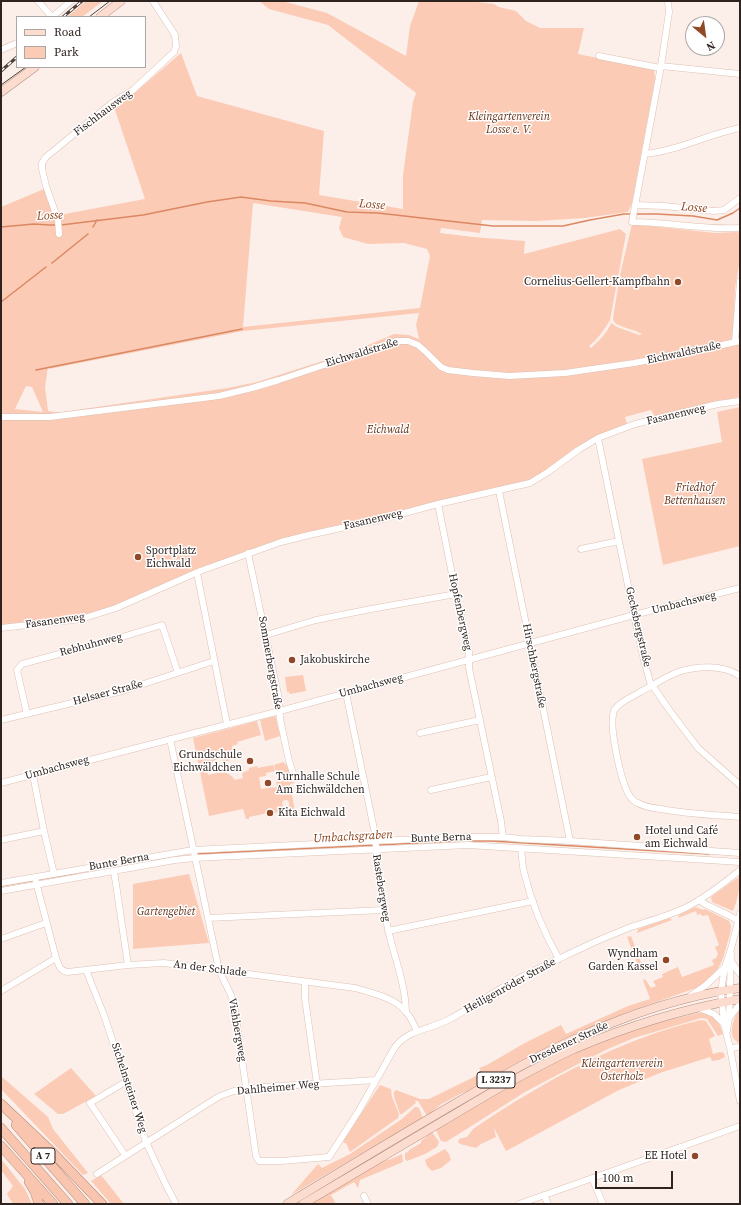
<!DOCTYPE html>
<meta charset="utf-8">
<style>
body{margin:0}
#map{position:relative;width:741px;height:1205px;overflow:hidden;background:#fcefe9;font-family:"Source Serif 4",serif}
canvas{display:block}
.frame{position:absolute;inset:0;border:2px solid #2f231f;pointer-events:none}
.legend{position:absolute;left:16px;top:16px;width:130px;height:52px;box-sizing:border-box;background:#fff;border:1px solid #aca7a5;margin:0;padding:5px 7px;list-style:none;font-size:12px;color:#2f231f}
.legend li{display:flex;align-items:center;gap:8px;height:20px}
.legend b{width:20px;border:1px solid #aca7a5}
.north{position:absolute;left:685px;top:16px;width:40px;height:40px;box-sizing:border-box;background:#fff;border:1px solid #aca7a5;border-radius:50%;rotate:151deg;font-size:11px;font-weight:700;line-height:16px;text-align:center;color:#2f231f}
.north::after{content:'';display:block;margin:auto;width:14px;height:18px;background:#904826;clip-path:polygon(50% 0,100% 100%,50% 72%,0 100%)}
.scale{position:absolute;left:595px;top:1171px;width:78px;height:18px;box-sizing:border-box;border:2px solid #2f231f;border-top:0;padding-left:5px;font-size:12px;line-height:14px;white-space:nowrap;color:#2f231f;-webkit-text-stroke:3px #fff;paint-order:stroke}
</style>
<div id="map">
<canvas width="741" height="1205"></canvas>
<div class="frame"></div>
<ul class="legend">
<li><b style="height:5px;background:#fbdccf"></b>Road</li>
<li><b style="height:11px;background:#fbcbb6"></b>Park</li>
</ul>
<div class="north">N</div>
<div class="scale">100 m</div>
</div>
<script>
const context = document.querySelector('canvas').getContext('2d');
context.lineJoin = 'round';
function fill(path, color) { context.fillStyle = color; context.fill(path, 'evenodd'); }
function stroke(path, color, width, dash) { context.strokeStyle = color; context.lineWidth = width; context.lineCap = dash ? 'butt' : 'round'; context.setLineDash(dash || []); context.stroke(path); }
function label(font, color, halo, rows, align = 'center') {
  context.font = font + ' "Source Serif 4",serif'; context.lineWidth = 3; context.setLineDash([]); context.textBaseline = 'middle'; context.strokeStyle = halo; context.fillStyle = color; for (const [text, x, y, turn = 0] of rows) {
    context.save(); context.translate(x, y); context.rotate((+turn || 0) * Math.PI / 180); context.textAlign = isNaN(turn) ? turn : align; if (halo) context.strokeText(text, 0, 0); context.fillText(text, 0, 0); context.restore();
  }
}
fill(new Path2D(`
 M86,1h17l-21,16h-15z
 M259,1h23l45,12 79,43 4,-30 9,-25h50l25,3 5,3 17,4 10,10 14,7h44l-6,26 76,16 1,9 -23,124 -4,9 -43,6 -48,3 -55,-1 -2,13 -39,-5 -1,5 33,4 52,4 -1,13 96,-25 6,5 -16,86c-6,10 -12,19 -21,26l2,2c8,-7 16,-15 20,-25l6,4 22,8 3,-1c-9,-5 -21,-6 -28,-12l-1,-4 7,-43 12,-51 83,9 22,-1 3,1v27l-5,28 -2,51 -21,5h28v53l-22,4 -63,16 -4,-7 -26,7 2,7 -33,18 -63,43 -250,59 -56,19 -110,48 -114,18v-422l43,-18 10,27 91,-17 -31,-92 17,-11 50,-43 16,43 127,35 -5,64 84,14v-34l10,-73 3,-9 -88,-68 -59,-16zM253,203l89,14 -3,11 4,9 25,7 36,-1 23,6 3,7 -10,52 -177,19zM419,313l-3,12 3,14 -10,-4 -15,-1 -40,17 -97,31 -29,6 -166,24h-7l-7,-1 -3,-24 3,-20h1v2l194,-38zM26,386l6,1 11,25 -28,-3z
 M740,407v139l-77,19 -21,-106 80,-17 -5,-30z
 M303,675l3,16 -16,3 -1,-2h-2l-2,-15z
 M275,716l1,2 4,18 -15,5 -5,-21z
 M257,721l4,14 -24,7 1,2 -6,2c2,8 2,15 -8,16l-3,-4 -8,3 -1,2 1,5 -6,1 1,6c13,-2 18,-6 27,5l8,-2 -1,-5 7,-3v-2l8,-2 1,2 15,-3 2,6 -9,2v3l-7,1 2,12 12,-2v1l4,-1 -1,-9 17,-3 1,8 -4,1 6,33 -3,1c-3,-5 -4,-10 -4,-16l-2,-2h-3l-2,3 1,4 -3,1 -4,5 -7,1 -1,-1 -19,4v2h-3l-3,-10 -34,7 -16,-78z
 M283,762l5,4 4,7 -15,3 -3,-11z
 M371,843v4l-173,9 -2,-5z
 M189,874l20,69 -76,6v-65z
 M740,876c0,13 -2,22 -7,35l-21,-9 -1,-5z
 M695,907l9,3 1,-1 24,12 2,5c0,6 -2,12 -4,18 -5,21 -11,33 -31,44l-68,24 -60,26 -98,53 -8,2 -22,12 -13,11 -9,-15h-3l1,2 -14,11h-2l-6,-17v-5l2,-2 24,9h9l51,-25 1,-3 -2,-3 8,-3 36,-21 38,-19 5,9 62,-28 22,-7 -7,-19 2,-1 6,9 5,-2 -3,-5 10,-4 -1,-3 16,-7 4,10 32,-12 -2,-5 4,-2 2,-4 -3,-7 4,-2 -11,-30 -5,1 -3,-2 -3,1 -1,-4 -18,7 1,-3z
 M670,918l2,2 -35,13 1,-4z
 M631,936l13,35 -3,2 -14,-36z
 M740,1009v34c-14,-4 -7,-26 0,-34z
 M699,1013c14,-1 21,9 24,21l-5,2 -11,-17 -6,-1 -67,20 -24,10 -32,16 -53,28 -79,50 -5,-1 -5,-11c63,-38 127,-78 198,-100 21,-7 43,-12 65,-17z
 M701,1020l5,1 8,13 1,2 -6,3 4,15 7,-2 4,1 1,4 -6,3 -7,1 -2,-4 -50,16 -41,17 -113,61 -12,-23 2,9 -15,7 -5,4 -16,-4 -2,-2 1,-3 8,-2 6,-8c70,-47 146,-90 228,-109z
 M71,1068l25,28 -33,18h-5l-24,-20z
 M1,1076l47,41 5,12 35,44 -5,2 -82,-86z
 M380,1085l11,4 1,8 7,17 -1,4 -48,34 -4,-9h-2l-1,-2z
 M415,1107h2l2,1 4,10 -54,31 -78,46 27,-31 4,4 28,-14 52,-35z
 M432,1132l7,10 -2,5 -12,7 -18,7 -2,-2v-6l3,-1 1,-2 12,-7v-2z
 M445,1149l4,5 2,6 -10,8 -9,3 -5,-5 -2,-6z
 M402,1154l1,8 -43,18 -2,8 -4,-6 -23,13 5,9h-26l70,-42 11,-3z
 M1,1159l24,30 7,15h-19l-6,-10 6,-8 -12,-16z
 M101,1175l23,29h-13l-20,-23z`), '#fbcbb6');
stroke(new Path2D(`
 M635,214h22l36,2 24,4 16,-7 7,-5
 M61,225l82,-10 64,-13 34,-5 30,4 34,2 42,9 31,1 35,4 80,9h70l27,-6 34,-6h7
 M1,227l33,-3 15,1h8
 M93,227l4,-7
 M52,263l36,-29
 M1,302l45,-35
 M36,370l206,-41
 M378,845l79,-4h34l218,13
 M196,854l178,-9
 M1,886l75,-13`), '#db8862', 1.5);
const minor = new Path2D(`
 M38,1l14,16
 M668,1l1,11 -8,54 -29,156c36,0 72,8 108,6
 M52,17l19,-16
 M1,50l16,-7
 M599,56l61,12
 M661,66l79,8
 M645,154c33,-3 63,-20 95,-26
 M635,205l29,1 50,5 10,-1 16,-12
 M59,234l-1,-14 -12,-34 -4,-17v-6l4,-6 66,-54 21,-13 41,-38 2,-6 -1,-11 -22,-34
 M735,341l5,-60
 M1,417h49l169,-21 33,-8 27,-8 117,-39h12l10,4 8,7 15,15 7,3 25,3 36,3 56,-3 69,-10 53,-10 53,-12
 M598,438l36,177 10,45 6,22 20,29 28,37 42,37
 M499,491l71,350
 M438,504l18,90 13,58v16l32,153 2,16
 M581,549l38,-8
 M248,553l31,146 1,20 9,42 4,12
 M197,573l30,151
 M1,628l80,-9 35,-11 84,-37 81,-29 28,-7 73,-16 56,-15 92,-21 18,-11 30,-22 20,-12 37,-14 83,-20 22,-3
 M266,635l50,-15 55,-11 85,-15
 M740,676c-17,-12 -43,-10 -62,-4 -13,5 -26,14 -38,20 -8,5 -19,9 -25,17 -8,13 6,72 14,86 2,3 5,7 9,8 6,4 16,5 23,6 26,5 53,6 79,8
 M346,693l29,141c2,32 6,64 13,95 6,28 17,53 18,82
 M27,714l-10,-44 5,-6 100,-27 40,-12 16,48
 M1,720l121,-29 92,-30
 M420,733l60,-13
 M170,739l49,231 12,25 3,9 22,152 3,5h23l47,-4 29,-45 37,-65c14,-18 34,-17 53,-27 19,-10 38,-23 57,-34 26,-15 54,-27 81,-40 15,-7 30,-13 45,-19 18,-6 37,-11 54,-19 20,-10 38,-24 55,-38
 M33,775l11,56 10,43
 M1,783l279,-72 354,-96 106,-27
 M431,790l60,-13
 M1,840l43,-9
 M521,848c1,8 1,16 3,24 7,29 20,61 35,87
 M114,871l14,94
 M36,882l20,76c3,8 4,13 12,14l60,-7 36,-2 191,25c16,5 41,10 51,24 5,5 8,13 11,19
 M1,883l192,-33 182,-9 88,-4h40l18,2 49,2 170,12
 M1,891l174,-31 20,-2 273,-13 272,17
 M699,900l6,4 25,12 10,6
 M740,914l-9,35 -6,18 -4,24 3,33 6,24 10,53
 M208,918l176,-8
 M388,931l145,-30
 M1,939l45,-16
 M731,961l9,13
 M86,970l18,45 42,127 20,43 10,19
 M305,982v16l12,86
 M1,991l55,-33
 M690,996l16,-11 18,-17
 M699,1008l15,6 10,10
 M729,1018l11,-14
 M727,1031l2,-13 2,-64
 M730,1048l10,-1
 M125,1155l-35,-52 37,-22
 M97,1174l110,-70 13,-8 14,-5 29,-4 113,-7
 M592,1178l11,26
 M544,1195l4,9
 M364,1196l4,8
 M519,1204l221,-78`);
const major = new Path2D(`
 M100,17l21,-16
 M1,92l34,-25
 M287,1204c56,-34 112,-68 169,-101 37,-22 75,-44 114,-62 54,-25 111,-45 170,-53
 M303,1204l201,-119c23,-12 46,-25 70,-36 54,-23 109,-40 166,-50`);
const highway = new Path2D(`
 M1,1104l52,49 49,51
 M16,1125l69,79
 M1,1128l67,76
 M1,1146l52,58
 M29,1182l6,10 4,12`);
stroke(minor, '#dec0b3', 7);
stroke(major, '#b28c7d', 9);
stroke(highway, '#b28c7d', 10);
stroke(minor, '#fff', 6);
stroke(major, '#fbdccf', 8);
stroke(highway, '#f9c5af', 9);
stroke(new Path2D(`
 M89,17l21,-16
 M1,85l25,-18`), '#4e423d', 1);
const rail = new Path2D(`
 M63,17l19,-16
 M1,71l16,-14`);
stroke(rail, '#4e423d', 3);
stroke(rail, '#fff', 1.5, [4.5]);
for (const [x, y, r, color] of [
 [678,282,4,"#904826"],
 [138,557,4,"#904826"],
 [292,660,4,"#904826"],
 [250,761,4,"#904826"],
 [268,783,4,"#904826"],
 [270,813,4,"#904826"],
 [637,837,4,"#904826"],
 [666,960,4,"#904826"],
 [695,1156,4,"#904826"]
]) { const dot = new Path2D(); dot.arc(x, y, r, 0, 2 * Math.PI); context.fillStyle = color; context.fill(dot); stroke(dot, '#fff', 1.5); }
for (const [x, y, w] of [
 [496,1080,38],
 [43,1156,24]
]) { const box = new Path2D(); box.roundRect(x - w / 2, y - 8, w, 16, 3); context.fillStyle = '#fff'; context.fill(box); stroke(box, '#2f231f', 1); }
label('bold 10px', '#2f231f', null, [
 ["L 3237",496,1080],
 ["A 7",43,1156]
]);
label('11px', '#2f231f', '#fff', [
 ["Fischhausweg",103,113,-37],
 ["Eichwaldstraße",362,353,-17],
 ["Eichwaldstraße",684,353,-12],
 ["Fasanenweg",676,415,-13],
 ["Fasanenweg",373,520,-13],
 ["Umbachsweg",684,603,-14],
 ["Hopfenbergweg",460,612,78],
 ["Fasanenweg",55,621,-8],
 ["Gecksbergstraße",638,627,77],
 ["Rebhuhnweg",91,645,-15],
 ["Sommerbergstraße",270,663,80],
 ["Hirschbergstraße",534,666,79],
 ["Umbachsweg",371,686,-15],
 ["Helsaer Straße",108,693,-15],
 ["Umbachsweg",57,768,-15],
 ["Bunte Berna",441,838,-2],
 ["Bunte Berna",119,862,-10],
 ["Rastebergweg",381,888,81],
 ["An der Schlade",210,969,7],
 ["Heiligenröder Straße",510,986,-29],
 ["Viehbergweg",237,1030,80],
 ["Dresdener Straße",569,1043,-25],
 ["Sichelnsteiner Weg",129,1088,72],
 ["Dahlheimer Weg",278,1088,-5]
]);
label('italic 11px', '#663016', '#fff', [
 ["Kleingartenverein",509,117],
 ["Losse e. V.",509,130],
 ["Eichwald",388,430],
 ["Friedhof",695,488],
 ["Bettenhausen",695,501],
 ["Gartengebiet",166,912],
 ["Kleingartenverein",622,1064],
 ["Osterholz",622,1077]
]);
label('11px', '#2f231f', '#fff', [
 ["Cornelius-Gellert-Kampfbahn",670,282,"right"],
 ["Sportplatz",146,551],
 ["Eichwald",146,564],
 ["Jakobuskirche",300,660],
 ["Grundschule",242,755,"right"],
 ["Eichwäldchen",242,768,"right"],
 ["Turnhalle Schule",276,777],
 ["Am Eichwäldchen",276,790],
 ["Kita Eichwald",278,813],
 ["Hotel und Café",645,831],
 ["am Eichwald",645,844],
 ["Wyndham",658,954,"right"],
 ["Garden Kassel",658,967,"right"],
 ["EE Hotel",687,1156,"right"]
], 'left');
label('italic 12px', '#8a3e16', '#fff', [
 ["Losse",372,205,5],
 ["Losse",694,208,5],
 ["Losse",50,216,-3],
 ["Umbachsgraben",353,837,-3]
]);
</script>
